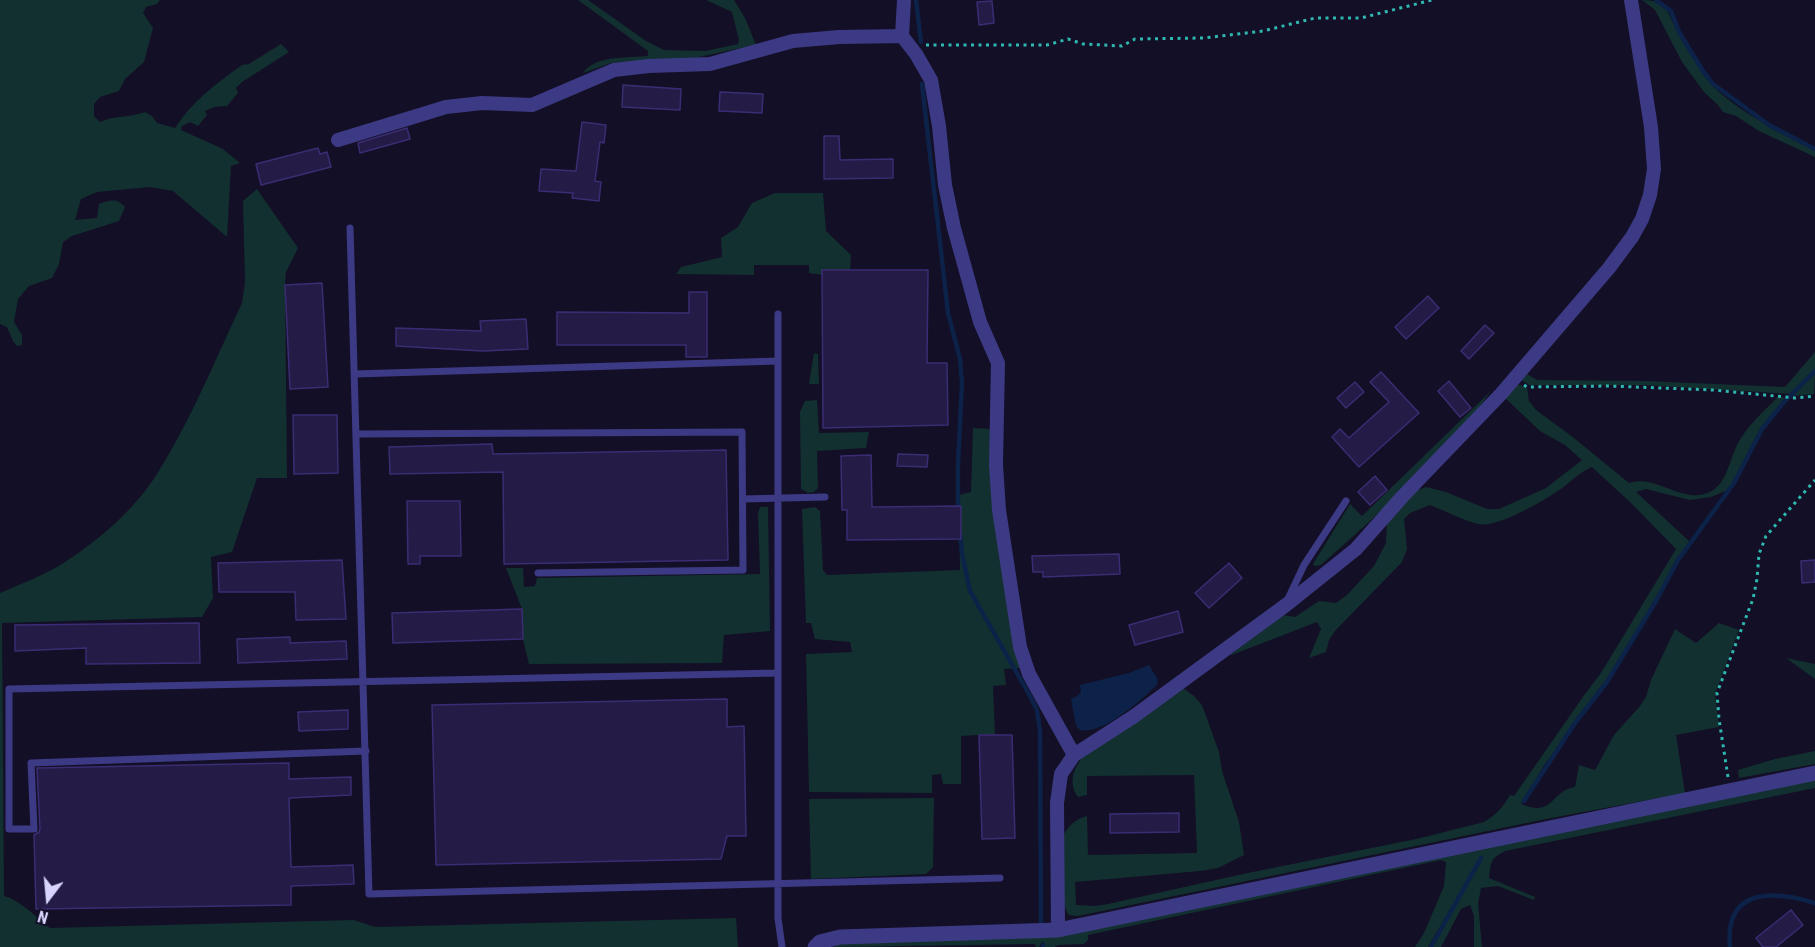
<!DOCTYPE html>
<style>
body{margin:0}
#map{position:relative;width:1815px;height:947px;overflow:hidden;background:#130f26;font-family:"Roboto Condensed",sans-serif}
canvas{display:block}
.north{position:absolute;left:18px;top:869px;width:60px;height:60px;-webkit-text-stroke:4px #130f26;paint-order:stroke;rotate:196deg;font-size:16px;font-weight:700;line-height:24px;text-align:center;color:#d9d4ff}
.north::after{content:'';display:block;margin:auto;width:21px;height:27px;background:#d9d4ff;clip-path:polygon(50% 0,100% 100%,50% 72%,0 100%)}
</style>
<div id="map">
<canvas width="1815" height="947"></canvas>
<div class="north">N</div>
</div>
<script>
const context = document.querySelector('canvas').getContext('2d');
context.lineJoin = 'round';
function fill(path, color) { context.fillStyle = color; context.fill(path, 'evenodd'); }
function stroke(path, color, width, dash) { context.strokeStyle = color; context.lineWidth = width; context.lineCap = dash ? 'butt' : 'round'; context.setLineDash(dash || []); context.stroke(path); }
fill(new Path2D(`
 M0,0h160l-3,4 -11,3 -3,6 10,15 -9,34 -19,17 -6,12 -19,6 -6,7v12l6,6c15,-7 30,-4 45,-10l7,4 5,7 18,5c17,-27 42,-45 67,-63l7,-1 32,-20 8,8 -47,30 -6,6 2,5 -11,13 -13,1 -9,4 2,4 -9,11 -8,-4 -8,4 -1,4 42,19 17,14 -9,3 -4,71 -54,-46 -23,-4 -53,5 -16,7 -6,21 22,-2 2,-14c11,-4 18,-6 26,3l-6,14 -47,15 -9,6 -4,22 -7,14 -23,8 -11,13 -4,23 8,13v10l-5,1 -4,-5 -6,-14 -7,-3z
 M578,0h10l58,41 18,9 41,1 33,-7 1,-4 -7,-28 -26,-12h28l11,18 11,27 -62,13 -83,5 -28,10c12,-18 45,-15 65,-17v-5z
 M1642,0c28,0 25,15 37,34 8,12 15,27 23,39 25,35 76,57 113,78v6l-56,-26 -23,-15 -13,-4 -5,-7 -14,-13 -22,-30 -27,-52z
 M257,189l41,59 -12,24 -1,13 2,193h-30l-25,74 -21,5 2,41 -11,19 -200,6 2,273c18,5 31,21 46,32l304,-8 21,7 361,-9 2,29h-738v-354c20,-9 43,-17 62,-29 36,-23 72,-54 95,-90 34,-54 58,-114 85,-171l3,-20 -2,-82z
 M775,193h48l3,38 25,24 -1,15 -28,5 -13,-2v-8h-55v10l-78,-1 5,-7 41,-10 -1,-19 17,-11 14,-24z
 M1815,352v17l-24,25 -148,-9h-114l-11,-7 9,-4 10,6 109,1 139,6z
 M814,353l4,1 1,30h-10z
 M1815,373l-1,21 -22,2 4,-3z
 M1515,383l12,5 2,13 7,9 38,28 55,45c24,-7 40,10 62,12 38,3 35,-34 50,-57 10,-16 24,-28 37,-41l9,1 -26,30 -33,62 -17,7 -21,3 -44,-11 -10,3 54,50 -13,17 -22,41 -50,82 -60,82 -24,40c33,14 29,-13 54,-17l4,-22 16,5 19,-35 26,-29 6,-9 5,-17 24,-51 21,14 23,-20 20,7 -24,64 4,33 -43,8 9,58 -144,27 -463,96 -9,-1c-11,-11 -5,-63 -5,-81 6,-10 12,-15 23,-18l1,39 109,-2 -3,-78 -107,1v19l-9,2c-12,-16 -2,-33 9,-46l96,-63 11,8 8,9 17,47 3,19 17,51 5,33 -26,13 -18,3 -125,11 1,23 19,1 13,-2 135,-30 178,-36 63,-16c12,-7 19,-15 26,-27l4,1 71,-102 16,-21 75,-124 -45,-46 -39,-36c-14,6 -22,16 -34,24 -17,11 -60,37 -80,33 -16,-4 -32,-13 -48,-19l-20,8 -6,6 3,30 -5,13 -67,69 -6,9 -3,12 -17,6 12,-29 -4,-7 -88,34 54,-41 12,2 24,-16 17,2 11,-8 27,-29 12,-23 1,-21 26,-30 13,-5 20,5 41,17h12l47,-21 36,-28 -17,-15 -25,-14 -36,-34z
 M1491,391l-25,35 -39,40 -59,57 -47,42 -6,1 -2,-2 37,-60 12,12z
 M817,400l2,33 50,-1 -3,16 -49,3 1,37 -4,4 -6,1 -7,-4 -1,-77 5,-11z
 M973,428l20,1 28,239 -17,1 2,16 -13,1 2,48 -34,2v48h-18l-2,-10 -9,1v18l-123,-1 -3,-138 46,-2 -2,-10 -35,-3 -4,-16h-5l-4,-114 13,-2 5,4 3,59 4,5 133,-5 -1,-75 12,-3z
 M760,507h8l2,124 -46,4 -2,28 -193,1 -6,-25 -1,-30 -16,-41h17l1,19 11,-1 2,-8 223,-4 -2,-61z
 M1786,658l29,6v15z
 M1815,751v13l-76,14 -1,-8 37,-11z
 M1815,780v8l-310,63c-15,8 -14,11 -16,27l46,19 -1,3 -36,-14 -17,2 -3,16 4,43h-8v-31l-4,-11 -9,4 -20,38h-9l50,-87 -1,-3 -2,2 -51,88h-13l9,-14 20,-47 2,-24 -5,-2 -353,75v5l-4,4 -26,1 -3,2h-10v-4l-3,-1 -3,5h-3l-1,-3 -201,3 6,-4 202,-8z
 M934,798l-1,69 -7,7 -115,5 -2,-80z`), '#12302f');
fill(new Path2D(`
 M1149,665l9,15 -1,5c-17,16 -54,50 -77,45l-4,-4 -5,-27 6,-3 4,-4 -1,-7 49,-12z`), '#0c2248');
stroke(new Path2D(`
 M916,0l5,42
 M1656,0l15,11 8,21 24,39 10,13 56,41 46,24
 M922,84l26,229 12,46 2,24 -4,81v46
 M960,533l2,20 8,38 60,105 7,14 3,21 1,191
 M1524,801l51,-78 32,-41 49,-81 22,-41 56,-77 28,-54 22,-27 31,-31
 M1043,945v2
 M1431,947l50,-89
 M1730,947c-6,-59 43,-57 85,-44`), '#0c2248', 4.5);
const building = new Path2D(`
 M992,1l2,22 -15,2 -2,-23z
 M623,85l58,4 -1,21 -58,-3z
 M720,92l43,2 -1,19 -43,-2z
 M582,122l24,3 -2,18 -4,-1 -5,39 6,1 -2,19 -27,-3 1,-5 -34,-2 2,-22 35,2z
 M407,128l3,11 -50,14 -2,-10z
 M824,136h15l1,24 53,-1v19l-69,1z
 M318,148l2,6 7,-2 4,15 -70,18 -5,-21z
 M822,270h106l-1,93h20l1,62 -125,3z
 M322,283l6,104 -38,2 -5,-104z
 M689,292h18v65h-21v-12h-129v-33l132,1z
 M1428,296l11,12 -33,31 -11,-12z
 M526,319l2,30 -46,2 -86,-5v-18l85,3 -1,-10z
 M1485,325l9,8 -25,26 -8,-8z
 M1381,372l38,41 -60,54 -27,-30 8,-8 9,9 40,-36 -19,-20z
 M1449,381l22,27 -11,9 -22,-26z
 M1355,382l9,10 -18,16 -9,-10z
 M293,415h44l1,58 -44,1z
 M492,444l1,10 233,-4 2,110 -224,4 -1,-92 -113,2 -1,-27z
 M898,454l30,1 -1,12 -30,-1z
 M871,455l1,52 89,-1v33l-114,1v-30h-5l-1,-54z
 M1375,476l12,14 -17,15 -12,-13z
 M407,501h53l1,55h-41v8h-12z
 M1119,554l1,20 -77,3v-5h-10l-1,-16z
 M342,560l4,59 -50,1 -1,-28h-76l-1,-29z
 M1815,560v22l-13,1 -1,-22z
 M1229,563l13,15 -33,30 -14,-15z
 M522,609l1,30 -130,4 -1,-30z
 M1178,611l5,21 -48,13 -6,-20z
 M199,623l1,40 -114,1v-16l-71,3v-26z
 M290,637v6l56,-2 1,18 -109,4 -1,-24z
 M727,699v28l17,-1 2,110h-19l-6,23 -285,6 -4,-160z
 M348,710v19l-49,2 -1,-19z
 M979,735h33l3,103 -33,1z
 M289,763v16l62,-2v18l-62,3 2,69 62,-2 1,19 -63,2v19l-255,4 -2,-74 5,-3 1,-3 -3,-61z
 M1179,813v19l-69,1v-19z
 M1791,910l12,15 -27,22h-13l-7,-9z`);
fill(building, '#241b47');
stroke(building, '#3b2d73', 1.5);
stroke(new Path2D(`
 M926,45h121l21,-6 15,5 39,2 13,-7 69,-1 59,-7 52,-13h46l71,-18
 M1524,385l3,2 82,-1 105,4 81,8 20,-2
 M1728,777l-9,-58 -2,-26 36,-94 4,-20 2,-25 7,-18 49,-56`), '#2fb8b0', 3, [3, 4.5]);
stroke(new Path2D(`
 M350,228l19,666 631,-16
 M778,314v604l4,29
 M355,374l423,-13
 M357,434l385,-2 1,138 -205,3
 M743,499l82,-2
 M1288,599l16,-34 42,-64
 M366,751l-335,12 3,66h-25v-140l769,-16`), '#3d3a85', 7);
stroke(new Path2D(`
 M904,0l-2,36 14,18 15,26 8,46 6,59 9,43 26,94 18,41 -2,102 3,45 21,137 9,27 45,81
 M338,140l108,-33 36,-4 50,2 82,-35 35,-4 61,-2 83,-23 46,-4 63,-1
 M1058,930l-1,-127 4,-29 13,-19 59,-38 153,-112 70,-56 46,-52 99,-103 108,-126 23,-31 10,-18 8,-24 4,-26 -3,-42 -20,-127`), '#3d3a85', 14);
stroke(new Path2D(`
 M815,947l5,-5 20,-5 218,-7 757,-157`), '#3d3a85', 15);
</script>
